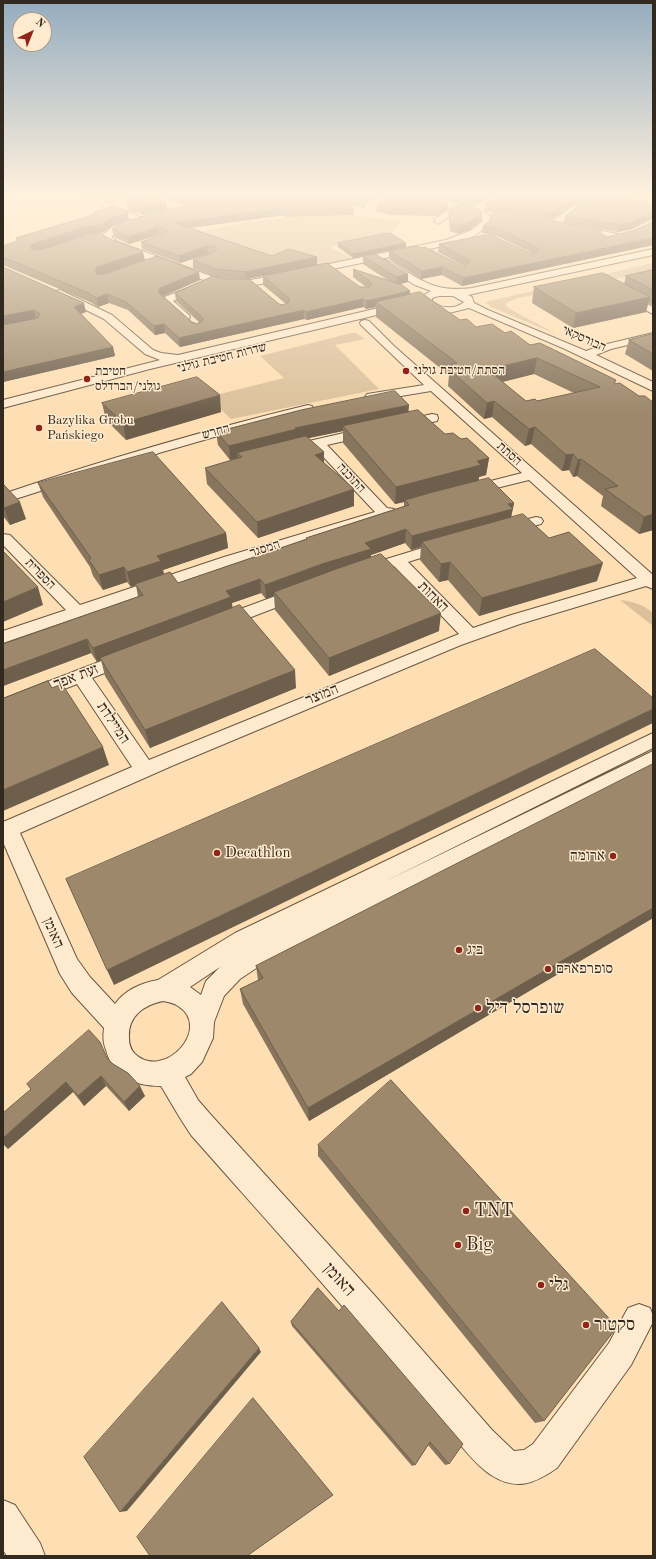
<!DOCTYPE html>
<meta charset="utf-8">
<style>
body{margin:0}
#map{position:relative;width:656px;height:1559px;overflow:hidden;background:#fedfb4;font-family:"Old Standard TT",serif}
canvas{display:block}
.frame{position:absolute;inset:0;border:4px solid #332a1f;pointer-events:none}
.north{position:absolute;left:12px;top:12px;width:40px;height:40px;box-sizing:border-box;background:#feeace;border:1px solid #ad9d88;border-radius:50%;rotate:43deg;font-size:11px;font-weight:700;line-height:16px;text-align:center;color:#332a1f}
.north::after{content:'';display:block;margin:auto;width:14px;height:18px;background:#8f2418;clip-path:polygon(50% 0,100% 100%,50% 72%,0 100%)}
</style>
<div id="map">
<canvas width="656" height="1559"></canvas>
<div class="frame"></div>
<div class="north">N</div>
</div>
<script>
const context = document.querySelector('canvas').getContext('2d');
context.lineJoin = 'round';
function fill(path, color) { context.fillStyle = color; context.fill(path, 'evenodd'); }
function stroke(path, color, width, dash) { context.strokeStyle = color; context.lineWidth = width; context.lineCap = dash ? 'butt' : 'round'; context.setLineDash(dash || []); context.stroke(path); }
function label(font, color, halo, rows, align = 'center') {
  context.font = font + ' "Old Standard TT","Frank Ruhl Libre",serif'; context.lineWidth = 3; context.setLineDash([]); context.textBaseline = 'middle'; context.strokeStyle = halo; context.fillStyle = color; for (const [text, x, y, turn = 0] of rows) {
    context.save(); context.translate(x, y); context.rotate((+turn || 0) * Math.PI / 180); context.textAlign = isNaN(turn) ? turn : align; if (halo) context.strokeText(text, 0, 0); context.fillText(text, 0, 0); context.restore();
  }
}
fill(new Path2D(`
 M301,216h58l42,5 -11,14 -60,12 23,12 -30,6 -34,-10 -27,2 -101,-34 6,-4 36,12 46,-9z
 M653,263v11l-34,4 -101,20 -10,4 -3,2 3,4 48,26 -65,-27 -6,-5z
 M351,333h5l9,6 -30,6 44,44 -148,30 -23,-22 76,-19 -24,-22z
 M620,600c13,2 23,4 33,13v13z`), '#dbc09b');
const minor = new Path2D(`
 M87,195h9l21,13 21,8 1,2c43,-12 87,-21 132,-23 28,-2 57,0 85,0 39,0 101,0 134,21l1,5c-10,14 -26,20 -43,24l-202,42c-46,-2 -91,-25 -134,-41l-8,-5 -3,-4 11,-10 21,-7 -22,-8zM348,197l51,4 52,7 -16,11 -1,2 4,3 22,-15 15,5 8,5v2l-11,9 -26,10 -200,41 -30,-3 -98,-36 -7,-5c8,-9 23,-12 35,-15 66,-20 134,-24 202,-25z
 M575,205l3,1 1,2 -1,2 -22,17h-6l-1,-2 1,-2z
 M575,226l43,8 5,3 -5,3 -46,-9 -1,-2 1,-2z
 M653,249v6l-185,40 4,2 2,6 14,7 98,41 17,-6 50,-12v6l-42,10 -15,6 57,27v9l-88,-42 -96,-41 -20,5 -16,-3 -10,-6 -273,65 -147,39v-8l157,-40 -15,-6 -41,-35 -48,-24 -1,-2 1,-2 4,-1 52,25 41,35 8,3 17,2 239,-56 14,-8 -16,-6 -33,-20 -2,-2 2,-2 3,-1c8,2 15,8 22,12 25,15 36,19 65,16zM439,296h14l11,6c-9,8 -23,6 -32,0v-4z
 M200,283l5,3 -1,2 -31,13 16,14 1,2 -1,2h-8l-20,-19 1,-2z
 M623,291l30,16v7l-34,-18 -1,-2z
 M365,320l4,1 25,25 259,229v14l-7,-3 -126,38 -59,21 -287,120 -154,68 57,126 13,18 25,27c10,-14 26,-21 43,-24l77,-47 418,-200v15l-267,133 267,-130v16l-395,200 -18,12 -16,17 -10,26 -1,16 -11,24 -11,12 -6,3 13,23 13,15 165,182 116,133 22,21 10,-1 9,-6 76,-101 19,-35 11,-4 11,4 3,8v6l-22,43 -74,103c-23,16 -41,23 -66,7 -15,-10 -27,-26 -38,-39 -19,-23 -39,-46 -59,-69 -66,-79 -135,-155 -203,-232l-11,-17 -19,-32c-26,0 -48,-9 -55,-36 -3,-7 -3,-15 -2,-22l-32,-35 -12,-19 -57,-132v-20l129,-55 -55,-83 -74,29v-14l119,-46 6,-2 6,2 3,4 -3,4 -42,17 57,82 310,-126 -65,-68 -31,10 -6,-2 -2,-3 2,-3 85,-26 5,-2 5,2 3,3 -3,3 -44,14 65,66 35,-12 129,-38 -108,-98 -61,15 -5,-1 -2,-3 2,-3 59,-15 -91,-82 -60,10 -4,-1 -2,-3 2,-3 57,-9 -63,-60 -1,-2 1,-2zM220,967l-14,14 -5,14 -11,-8zM163,1001c5,1 11,2 15,5 35,22 -14,75 -43,48 -5,-5 -6,-10 -6,-17 -1,-21 15,-32 34,-36z
 M308,405l4,1 2,3 -2,3 -77,19 -76,22 -156,50v-9c100,-34 202,-64 305,-89z
 M432,414l5,1 1,3 -1,3 -36,8 -5,-1 -1,-3 1,-3z
 M370,427l5,1 2,3 -2,3 -48,11 60,63 7,1 2,3 -2,3 -158,48 -233,80v-12l63,-21 -63,-65v-11l7,1 70,70 144,-48 151,-45 -60,-64 -27,6 -5,-1 -2,-3 2,-3z
 M536,517l5,1 2,3 -2,3 -36,9 -5,-1 -2,-3 2,-3z
 M300,587l6,1 2,4 -2,4 -78,30 -6,1 -6,-1 -2,-4 2,-4z
 M3,1500l12,5 25,38 5,13h-38l-4,-6z`);
const major = new Path2D(`
 M622,195l31,1v6l-26,-4z`);
stroke(minor, '#665744', 2);
stroke(major, '#332a1f', 2);
fill(minor, '#feeace');
fill(major, '#fedfb4');
fill(new Path2D(`
 M114,195h32l21,14 -24,6 -16,-5 -1,-7 1,-1v-2z
 M155,195h100l-41,5 -32,5z
 M278,195h91v5l-5,8 -15,-4 5,4v7l-70,2v-2l-94,13 82,28 45,1v8l-69,14 31,25 4,1 3,-1 -23,-19v-9l103,11 -13,-10v-8l36,12 -26,-17v-8l45,18v8l-8,2 10,7v3l50,26 16,7 29,6 25,12 85,39 38,146 -14,4 -38,-28 2,-10 -26,-20 -4,1 -4,-7 -7,1 -31,-27 -6,2 -33,-29 -8,2 -36,-33 1,-11 -73,-58v-10l-10,2 -3,-2 -56,13 -3,-1 -124,28 -15,-14 -10,2 -27,-25 -19,-7 -11,4 -8,-5 -87,-37v-19l14,-5 -1,-3 73,-22 6,-2 -1,-2 35,8 -17,6 -10,7 -15,2 -49,15 72,-11 35,21 -42,14 97,6 -37,16 29,26 5,2 2,-2 -23,-21 -1,-8 51,-14h16l-26,-2 -23,-9v-8l18,-6h-3l-28,9 -38,-14 -1,-7 21,-7h-3l-30,9 -15,-7 -2,-8zM534,374l40,19 -37,8h-11l-24,-19z
 M401,195h93l-20,11 -13,-2 21,9v7l-11,9 -13,5 -8,-3 -1,-12v-8l12,-7 -18,-4z
 M600,195l53,10v14h-1l-20,10 -14,3 -54,-9 1,-7 14,-11 -4,-1 -24,16 -45,-8 -22,-1 1,-7z
 M377,205l70,4 -10,7 -47,-1 -14,-3z
 M483,226l119,8 5,3 46,8 -191,41 -20,-11 -21,4 -32,-20v-8l32,-3 43,19v-1l-26,-14 1,-8 93,9 -33,-16 -17,-4z
 M338,243h68v4l-53,11 -15,-11z
 M3,267l83,45 -5,2 32,33 2,9 -112,26z
 M653,270v35l-5,-2 -2,9 -73,16 -41,-25 2,-16 90,-3 2,-8z
 M653,334v37l-28,-17 4,-14z
 M102,403l119,9 -95,28 -20,-20z
 M408,412l37,22 16,5 28,19 -3,17 -7,2v4l35,22 -3,14 38,21 48,43 -118,35 -31,-36 -9,2 -19,-22 1,-13 -10,3 -6,-7 -34,12v3l68,73 -110,45 -54,-66 -1,-14 -8,3 -5,-6 -29,10v5l64,80 -146,60 -45,-72 -4,-16 -4,2 -6,-9 -88,33v-42l135,-47 -2,-12 -5,2 -4,-5 -24,8 -10,-14 -3,-9 -47,-70 -5,-14 188,50 2,15 -65,22 1,4 14,9 128,-44v-1l98,-32v-4l-9,2 -52,-61v-12l-35,7 16,14v11l30,26v17l-96,32 -51,-54 -2,-16 33,-9v-1l-8,2 -12,-15 -2,-13z
 M3,482l1,3 22,34 -16,6 -7,-9z
 M653,764v154l-344,203 -66,-117 -3,-15 18,-9 -2,-14z
 M108,1059l37,37 -16,15 -23,-25 -22,20 -11,-14 -65,57 23,-60 -4,-5z
 M318,1145l226,276 -9,2 -217,-267z
 M318,1288l131,176 -4,1 -17,-20 -13,20 -3,1 -120,-140 -1,-4z`), '#87755d');
fill(new Path2D(`
 M201,195h54l-41,5 -32,5 -1,-7z
 M368,195h1v5l-5,8v-7z
 M483,195h11l-20,11 1,-7z
 M577,197l-2,7 -24,16 1,-7z
 M166,202l1,7 -24,6 -1,-7z
 M448,202l-1,7 -10,7 1,-7z
 M283,208l1,7 -109,15 -1,-7z
 M128,212l1,8 -17,6 -10,7 -15,2 -52,17 -5,-4 3,-4z
 M653,212l-1,7 -20,10 -14,3 2,-7z
 M482,213v7l-11,9 -13,5 1,-8z
 M158,227l1,8 -30,9 -1,-7z
 M653,238v7l-191,41 1,-8z
 M406,243v4l-53,11v-4z
 M207,246l1,8 -28,9 -1,-7z
 M143,252l2,8 -46,16 -4,-5 2,-4z
 M317,257v8l-71,14 -1,-7z
 M442,267v8l-21,4 1,-8z
 M199,272l1,8 -39,17 -3,-5 2,-4z
 M408,274v8l-12,3v-8z
 M410,291l-1,8 -33,3v5l-10,2v-8z
 M107,294l2,9 -11,4 -1,-9z
 M650,297l-4,15 -73,16 3,-15z
 M363,299v8l-56,13 -1,-8z
 M84,303l2,9 -10,3 -2,-8z
 M34,310l2,9 -33,6v-9z
 M304,310v9l-124,28 -1,-9z
 M164,324l1,9 -10,2 -1,-9z
 M113,347l2,9 -112,26v-10z
 M537,358l-3,16 -48,12 2,-16z
 M220,395l1,17 -95,28 -3,-17z
 M494,401l-2,16 -8,2 3,-16z
 M409,405l-1,13 -65,8v5l-106,22 1,5 -8,2 -1,-14 66,-18z
 M535,427l-4,17 -6,2 4,-17z
 M324,452v16l-9,-13z
 M573,454l-4,16 -7,1 4,-16z
 M489,458l-3,17 -7,2 -1,6 -73,17 -1,2 -9,2 1,-17 81,-26z
 M581,459l-4,17 -4,1 5,-17z
 M354,489v17l-96,32 -1,-16z
 M20,502l6,17 -16,6 -6,-17z
 M514,503l-4,19 -88,20 -1,5 -10,3 1,-14z
 M653,514v16l-14,4 5,-17z
 M406,529l-1,14 -34,12 -1,7 -96,30v4l-8,3 -1,-14 100,-42z
 M226,533l2,15 -65,22 1,6 -29,8 1,1 -5,2 -4,-15 30,-16z
 M450,562l-2,18 -9,2 2,-18z
 M603,563l-6,18 -118,35 3,-18z
 M124,567l3,15 -24,8 -4,-15z
 M260,579l1,14 -29,10 1,8 -133,47 1,2 -4,2 -4,-14 133,-57z
 M38,587l5,18 -40,17v-20z
 M441,613l-2,18 -110,45v-18z
 M87,639l4,14 -88,33v-16z
 M295,670l1,18 -146,60 -5,-18z
 M653,709v14l-539,262 -7,-15z
 M103,747l6,18 -106,46v-21z
 M653,908v10l-344,203 -1,-13z
 M101,1076l5,10 -22,20 -6,-10z
 M66,1082l7,10 -65,57 -5,-5v-6z
 M140,1086l5,10 -16,15 -5,-9z
 M259,1348l2,4 -134,159 -7,1z`), '#6e5f4c');
const building = new Path2D(`
 M131,195h15l20,7 -24,6 -16,-5 4,-2 -3,-1 10,-3z
 M172,195h29l-20,3z
 M278,195h55l21,13 -70,1 -1,-1 -109,15 98,33 17,-7 28,8 -72,15 -29,-3 -23,-9 21,-8 3,-3 -4,-3h-6l-28,10 -38,-14 24,-8 3,-3 -4,-4h-6l-30,10 -16,-8 14,-8 44,-12 76,-12z
 M339,195h29l-4,6z
 M388,195l60,7 -10,7h-47l-14,-4z
 M454,195h29l-8,4z
 M500,195h100l53,10v7l-19,9 -14,4 -55,-9 16,-12v-6l-4,-1 -25,16 -45,-9h-22z
 M461,204l14,4 7,5 -10,8 -13,5 -9,-2 -1,-13z
 M112,207l16,5 -18,6 -9,7 -16,2 -52,17 -3,4 3,2h7l50,-15 11,-1 9,5 33,13 -46,15 -2,4 2,3h9l51,-18 42,16 -39,16 -2,4 34,30 5,2 6,-3v-3l-28,-25 38,-17 13,3h23l30,25 4,1 6,-3v-4l-26,-22 64,-13 33,24h9l3,-4 -19,-14 49,16 8,6 -44,10 -3,-2 -57,13 -2,-2 -125,28 -15,-14 -10,2 -28,-24 -19,-8 -10,4 -9,-5 -85,-36v-11l17,-6 -4,-2 73,-22 7,-3 -2,-1z
 M493,212l14,1 95,17 -2,3 7,4 28,-7 18,-8v16l-190,40 -21,-11 -20,4 -33,-20 28,-5 4,2 4,-1 39,20 5,-5 -2,-3 -28,-15 46,-9 8,1 39,18 7,-4 -1,-2 -38,-19 -17,-3 8,-7z
 M390,233l16,10 -53,11 -15,-11z
 M375,254l33,20 -12,3 -33,-21z
 M3,267l81,36 -10,4 39,40 -110,25v-47l35,-7 2,-4 -6,-4 -31,6z
 M653,270v20l-27,-14z
 M603,273l47,24 -74,16 -42,-26z
 M420,292l40,28 7,-1 9,8 16,-3 13,9 6,-2 19,14 10,-2 76,37 -2,4 6,-1 19,13h6l5,4 3,2v112l-9,3 -39,-28 13,-3 -37,-27 -3,1 -5,-6 -7,1 -31,-28 -6,2 -35,-28 -7,2 -37,-33 6,-1 -5,-5 6,-1 -81,-61zM537,358l63,29 -63,14 -2,-2 -9,2 -38,-31z
 M653,334v20l-24,-14z
 M197,377l23,18 -97,28 -21,-20z
 M395,391l14,14 -114,23 2,1 -68,17 -13,-14 85,-22z
 M418,410l27,24 8,-1 8,6 6,-1 22,20 -12,3 4,4 -85,22 -53,-61z
 M306,436l18,16 -9,3 39,34 -97,33 -52,-54 37,-11 -5,-4z
 M153,452l73,81 -69,23 4,5 -34,11 -3,-5 -25,8 -10,-15 2,-2 -53,-75z
 M489,478l25,25 -6,1 5,5 -101,27 -6,-7 -41,14 6,6 -49,15 -57,21 -5,-6 -34,12 5,6 -138,51 -6,-9 -84,31v-26l140,-49 -8,-11 35,-12 8,11 129,-44 -1,-1 103,-33 -4,-5 28,-8z
 M4,485l16,17 -16,6 -1,-2v-20z
 M523,514l26,24 20,-6 34,31 -121,35 -32,-36 -9,2 -19,-22z
 M3,551l35,36 -35,15z
 M381,554l60,59 -112,45 -55,-66 62,-23z
 M240,605l55,65 -150,60 -45,-72z
 M595,649l58,49v11l-546,261 -41,-91z
 M48,681l4,7 10,-4 41,63 -100,43v-91z
 M653,764v144l-345,200 -68,-119 23,-11 -7,-12z
 M89,1030l11,12 7,16 6,6 15,9 12,13 -16,16 -23,-26 -23,20 -12,-14 -63,56v-25l28,-24 -4,-5z
 M391,1080l226,247 -73,94 -226,-276z
 M318,1288l21,23 5,-6 119,139 -14,20 -19,-22 -15,23 -124,-143z
 M222,1302l37,46 -139,164 -36,-55z
 M253,1398l80,97 -86,61h-97l-13,-19z`);
fill(building, '#9d886c');
stroke(building, '#6e5f4c', 1);
const sky = context.createLinearGradient(0, 0, 0, 413);
sky.addColorStop(0, '#95acbf');
sky.addColorStop(0.47, '#fff1dd');
sky.addColorStop(1, '#fff1dd00');
context.fillStyle = sky;
context.fillRect(0, 0, 656, 413);
for (const [x, y, r, color] of [
 [406,371,4,"#8f2418"],
 [87,379,4,"#8f2418"],
 [39,428,4,"#8f2418"],
 [217,853,4,"#8f2418"],
 [613,856,4,"#8f2418"],
 [459,950,4,"#8f2418"],
 [548,969,4,"#8f2418"],
 [478,1008,4,"#8f2418"],
 [466,1211,4,"#8f2418"],
 [458,1245,4,"#8f2418"],
 [541,1285,4,"#8f2418"],
 [586,1325,4,"#8f2418"]
]) { const dot = new Path2D(); dot.arc(x, y, r, 0, 2 * Math.PI); context.fillStyle = color; context.fill(dot); stroke(dot, '#feeace', 1.5); }
label('13px', '#332a1f', '#feeace', [
 ["הבורסקאי",584,339,24],
 ["שדרות חטיבת גולני",222,358,-14],
 ["החרש",216,432,-15],
 ["הסתת",509,454,42],
 ["התוכנה",351,478,47],
 ["המסגר",265,549,-18],
 ["הספרית",40,574,46]
]);
label('13px', '#332a1f', '#feeace', [
 ["הסתת/חטיבת גולני",414,371],
 ["חטיבת",95,372],
 ["גולני/הברדלס",95,387],
 ["Bazylika Grobu",47,421],
 ["Pańskiego",47,436]
], 'left');
label('15px', '#332a1f', '#feeace', [
 ["האחות",433,597,45],
 ["זעת אפך",76,677,-21],
 ["המוצר",322,695,-22],
 ["המיילדת",113,723,56],
 ["האומן",53,933,67]
]);
label('15px', '#332a1f', '#feeace', [
 ["Decathlon",225,853],
 ["ארומה",605,856,"right"],
 ["ביג",467,950],
 ["סופרפארם",556,969]
], 'left');
label('18px', '#332a1f', '#feeace', [
 ["שופרסל דיל",486,1008],
 ["TNT",474,1211],
 ["Big",466,1245],
 ["גלי",549,1285],
 ["סקטור",594,1325]
], 'left');
label('18px', '#332a1f', '#feeace', [
 ["האומן",339,1280,48]
]);
</script>
